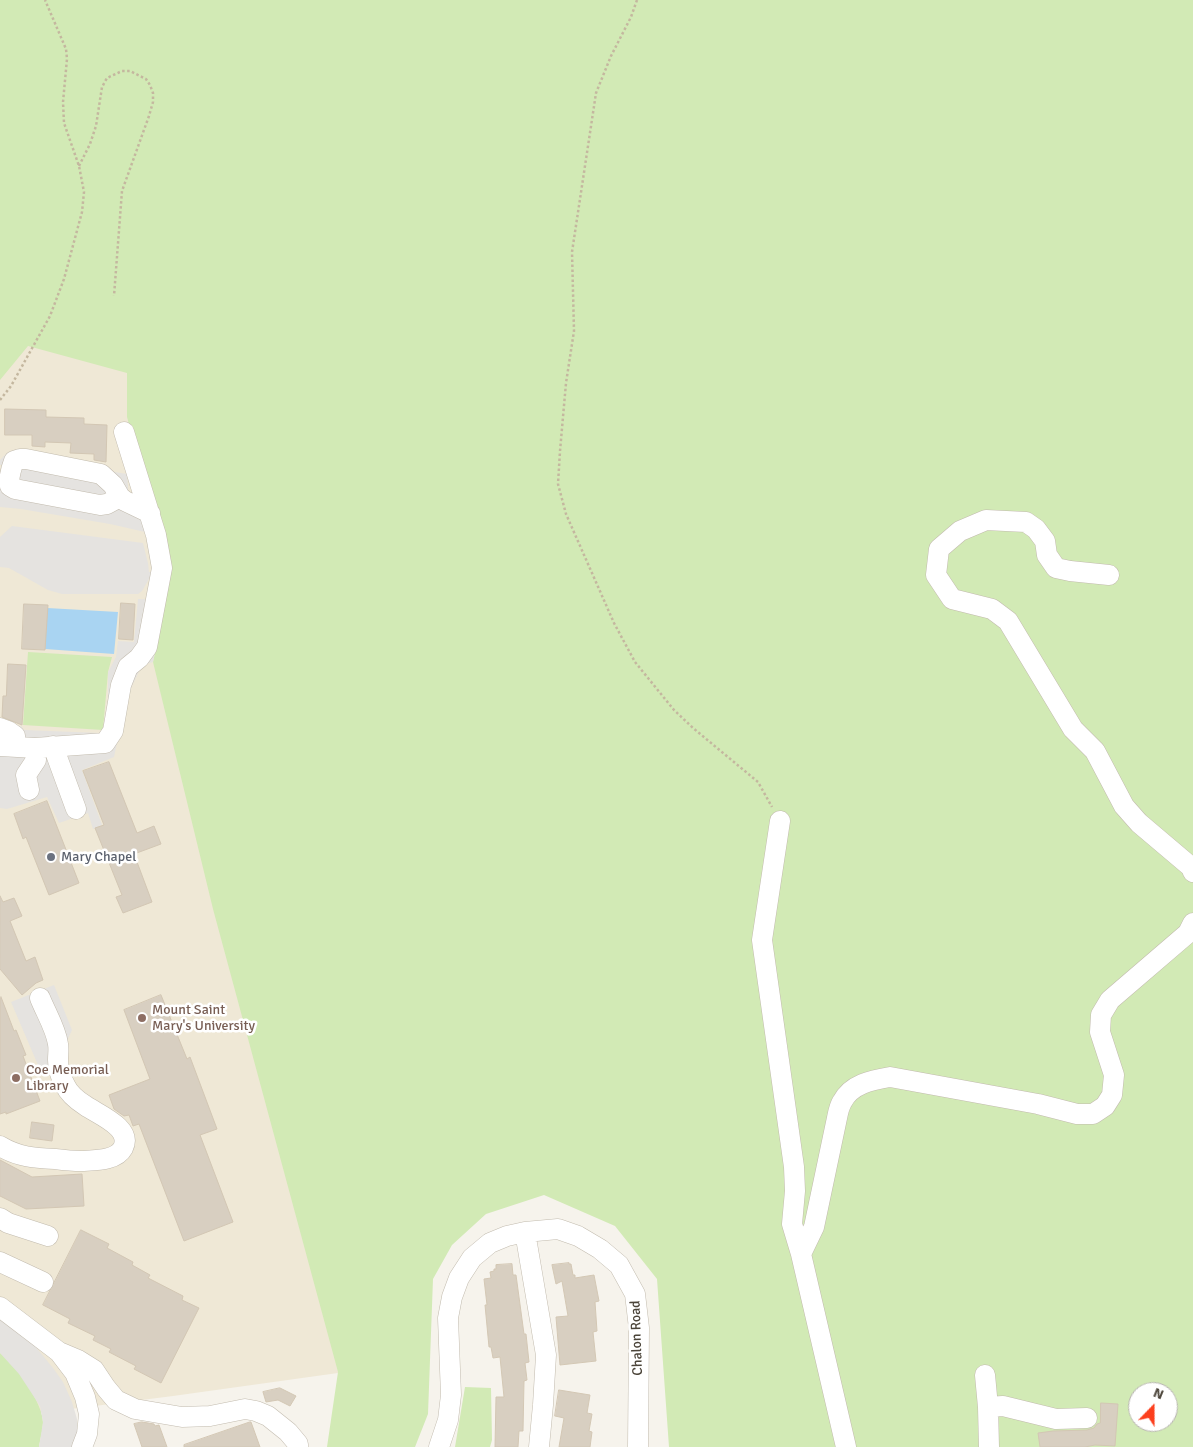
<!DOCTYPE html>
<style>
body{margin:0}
#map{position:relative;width:1193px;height:1447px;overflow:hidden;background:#f6f3ec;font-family:Signika,sans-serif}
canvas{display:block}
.north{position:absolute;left:1128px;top:1382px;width:50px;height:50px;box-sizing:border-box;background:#fff;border:1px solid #b7b4b0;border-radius:50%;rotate:22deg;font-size:14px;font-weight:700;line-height:20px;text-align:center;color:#4b4439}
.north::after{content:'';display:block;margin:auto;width:18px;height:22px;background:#fc3f1d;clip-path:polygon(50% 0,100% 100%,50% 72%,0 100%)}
</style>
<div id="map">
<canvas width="1193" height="1447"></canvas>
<div class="north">N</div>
</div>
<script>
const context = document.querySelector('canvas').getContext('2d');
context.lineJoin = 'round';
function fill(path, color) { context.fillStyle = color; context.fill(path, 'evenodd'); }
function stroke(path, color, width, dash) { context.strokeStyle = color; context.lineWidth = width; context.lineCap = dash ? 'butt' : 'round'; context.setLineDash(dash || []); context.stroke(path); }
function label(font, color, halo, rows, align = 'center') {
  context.font = font + ' Signika,sans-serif'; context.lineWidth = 5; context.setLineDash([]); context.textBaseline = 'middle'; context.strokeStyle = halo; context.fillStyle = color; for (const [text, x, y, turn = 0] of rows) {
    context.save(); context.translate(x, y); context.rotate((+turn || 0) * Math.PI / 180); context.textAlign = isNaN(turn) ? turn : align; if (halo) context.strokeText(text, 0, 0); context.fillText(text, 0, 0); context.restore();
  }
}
fill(new Path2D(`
 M16,324l141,44 215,996 -34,9 -165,23 -141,18 -32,-28v-1041z`), '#efe8d6');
fill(new Path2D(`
 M0,0h1193v1447h-524l-12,-168 -42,-53 -71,-31 -58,19 -34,31 -19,34 -5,135 -13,33h-88l11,-75 -125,-463 -60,-247 18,-88 -44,-157v-44l-99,-27 -28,34zM1138,1392h30v30h-30z
 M28,652l84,5 -4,15 -5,58 -80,-5z
 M0,1353c15,10 44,52 43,70 0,8 -3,16 -4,24h-39z
 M465,1387l26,1 1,52 -2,7h-35z`), '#d2eab5');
fill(new Path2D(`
 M7,453l22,5 98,16 2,27 10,2 6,29 -35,-8 -89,-15 -21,-2v-31l7,-10 -7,-1v-5z
 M12,526l131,17 5,20 1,9h4l-11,19 -4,3h-76l-14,-4 -39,-22 -9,-1v-30z
 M138,599l23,1 -10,51 4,2 -2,9 -11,3 -20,42 -14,6v-41l8,-15 2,-16 16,1z
 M0,726h21l3,4 76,3 18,5 -4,19 -32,13 20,55 -9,4 -5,-16 -29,10 -12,-26 -40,12 -7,-1z
 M54,985l18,45 -7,15 1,19 -25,8 -30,-70z
 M0,1319l25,15 28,34 10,14 9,20 5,17v16l-3,12h-35l4,-25 -3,-16 -21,-32 -19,-21z`), '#e5e3e0');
fill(new Path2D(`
 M47,608l71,4 -4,42 -69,-5z`), '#a9d4f2');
const building = new Path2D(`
 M5,409l41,1v7l38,1v6l23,1 -1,37 -12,-2v-6l-24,-1 1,-10 -26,-1v5l-13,-1v-11h-27z
 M121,603l14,1 -2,36 -14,-1z
 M24,604l24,1 -3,45 -23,-1z
 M8,664l18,1 -4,60 -20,-8 1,-21h3z
 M109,762l28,71 17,-7 7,18 -27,10 18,48 -29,11 -7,-16 6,-2 -27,-67 9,-3 -21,-54z
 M47,801l32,82 -30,12 -23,-58 -3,2 -9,-25z
 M0,896l3,6 11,-4 8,18 -12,5 16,40 9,-4 8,23 -7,3 -14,12 -22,-26z
 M161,995l26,64 3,-2 27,72 -17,6 33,87 -49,19 -45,-117 -6,2 -4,-11 -5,1 -10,-7 -5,-14 41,-16 -26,-69z
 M1,997l13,34 2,-1 10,25 -3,1 17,45 -34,13v-2l-6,2v-116z
 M32,1122l22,3 -2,16 -22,-3z
 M0,1160l32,17 50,-3 2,32 -58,3 -26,-13z
 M81,1230l28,14 -2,4 26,14 -1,3 18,10 -2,3 35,18 -1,4 17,8 -38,75 -27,-14 2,-3 -27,-14 2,-3 -18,-9 2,-4 -27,-13 2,-4 -27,-14z
 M569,1263v1h2l2,11h2v3l19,-3 5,26 -4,1 2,29 -4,1 3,29 -36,4 -4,-48 12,-1 -6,-35 -6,3 -4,-19z
 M512,1264l1,11h3l8,59h2l3,28 -4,1 2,17 -3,1 -1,50h-4l-1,16h-23l1,-50h8l-4,-40 -7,1 -2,-11h-2l-4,-42h2l-3,-26 7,-1 -1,-6 4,-1v-2h2v-4z
 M280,1388l16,8 -6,10 -12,-6 -12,2 -3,-10z
 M559,1390l31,5 -3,18 5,1 -3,17 3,1 -2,15h-31l5,-29 -9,-2z
 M1101,1403l17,1 -3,42 -20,-1 -10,2h-45l-2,-14 15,-2 34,-1 7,-2 3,-4 3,-1z
 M142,1422l12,2 1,2 4,-1 8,22h-25l-8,-23z
 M250,1422h1l9,25h-76v-2z`);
fill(building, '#d8cfc1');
stroke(building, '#d3c7b4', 1);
const minor = new Path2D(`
 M120,497l-13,7 -7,1 -85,-16 -5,-3c-2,-8 1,-17 4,-25l6,-2h6l75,15 12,11 7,12 5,4 25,12
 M1109,575l-39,-4 -14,-3 -9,-13 -2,-14 -9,-12 -10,-7 -40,-2 -26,11 -21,18 -3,26 16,24 40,10 16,12 65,108 22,22 29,55 15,17 52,44 2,5
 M0,728l8,3 7,5 1,11
 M0,746l35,2 70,-5 8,-12 8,-46 7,-18 11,-9 8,-11 15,-79 -6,-33 -32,-103
 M53,746l23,63
 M29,790l-3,-15 10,-15 -1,-12
 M780,821l-18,119 32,227 1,24 -3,33 9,30 45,193
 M0,1146c18,11 34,12 55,13 8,1 17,2 26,2 14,-1 35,0 42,-13 10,-20 -24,-33 -37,-42 -8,-5 -17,-12 -21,-21 -4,-7 -7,-17 -7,-25 0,-6 1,-11 0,-16 -2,-15 -12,-31 -18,-46
 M0,1218l8,5 40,13
 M525,1232l21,123 -3,50 -4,42
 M801,1254l13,-27 23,-109c1,-5 2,-11 5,-16 9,-18 30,-22 48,-25l148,27 39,10h16l12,-8 7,-11 2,-20 -14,-43 1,-17 9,-15 78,-67 5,-10
 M0,1262l43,20
 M0,1307l59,45 16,21 10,24 4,17 -2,20 -5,13
 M59,1352l19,8 16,10 12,18 10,12 19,9 47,8 28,-1 35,-7 11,2 12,5 20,16 10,12v3
 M985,1375l3,32 1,40
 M988,1407l15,-1 53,13 31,-1
 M439,1447l9,-27 3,-25 -3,-77 4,-21 7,-19 13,-20 18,-15 17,-7 18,-4 33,-3 20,7 22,13 19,16 16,29 4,34 -1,119`);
stroke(minor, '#c2bbae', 21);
stroke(new Path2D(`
 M637,0l-6,17 -20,39 -15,37 -24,159 2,79 -8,52 -6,68 -2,33 8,30 48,109 21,39 39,48 19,18 65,54 14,25
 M79,166l11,-22 6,-18 6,-39 5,-9 15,-7h8l16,8 4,6 3,8v9l-4,14 -27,75 -8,105
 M0,400l11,-14 39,-70 14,-37 18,-67 2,-20 -5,-26 -15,-43 -1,-21 4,-43 -1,-10 -21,-49`), '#c4b79f', 2.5, [2.5, 2.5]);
stroke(minor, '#fff', 20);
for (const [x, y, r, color] of [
 [51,857,5,"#6b7280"],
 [142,1018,5,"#8d6e63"],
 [16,1078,5,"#8d6e63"]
]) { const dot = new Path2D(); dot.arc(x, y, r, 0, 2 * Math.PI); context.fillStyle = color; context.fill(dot); stroke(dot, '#fff', 2); }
label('14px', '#5b616d', '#fff', [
 ["Mary Chapel",61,857]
], 'left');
label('14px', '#785e54', '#fff', [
 ["Mount Saint",152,1010],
 ["Mary's University",152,1026],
 ["Coe Memorial",26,1070],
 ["Library",26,1086]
], 'left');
label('14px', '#4b4439', '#fff', [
 ["Chalon Road",637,1338,-92]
]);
</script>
